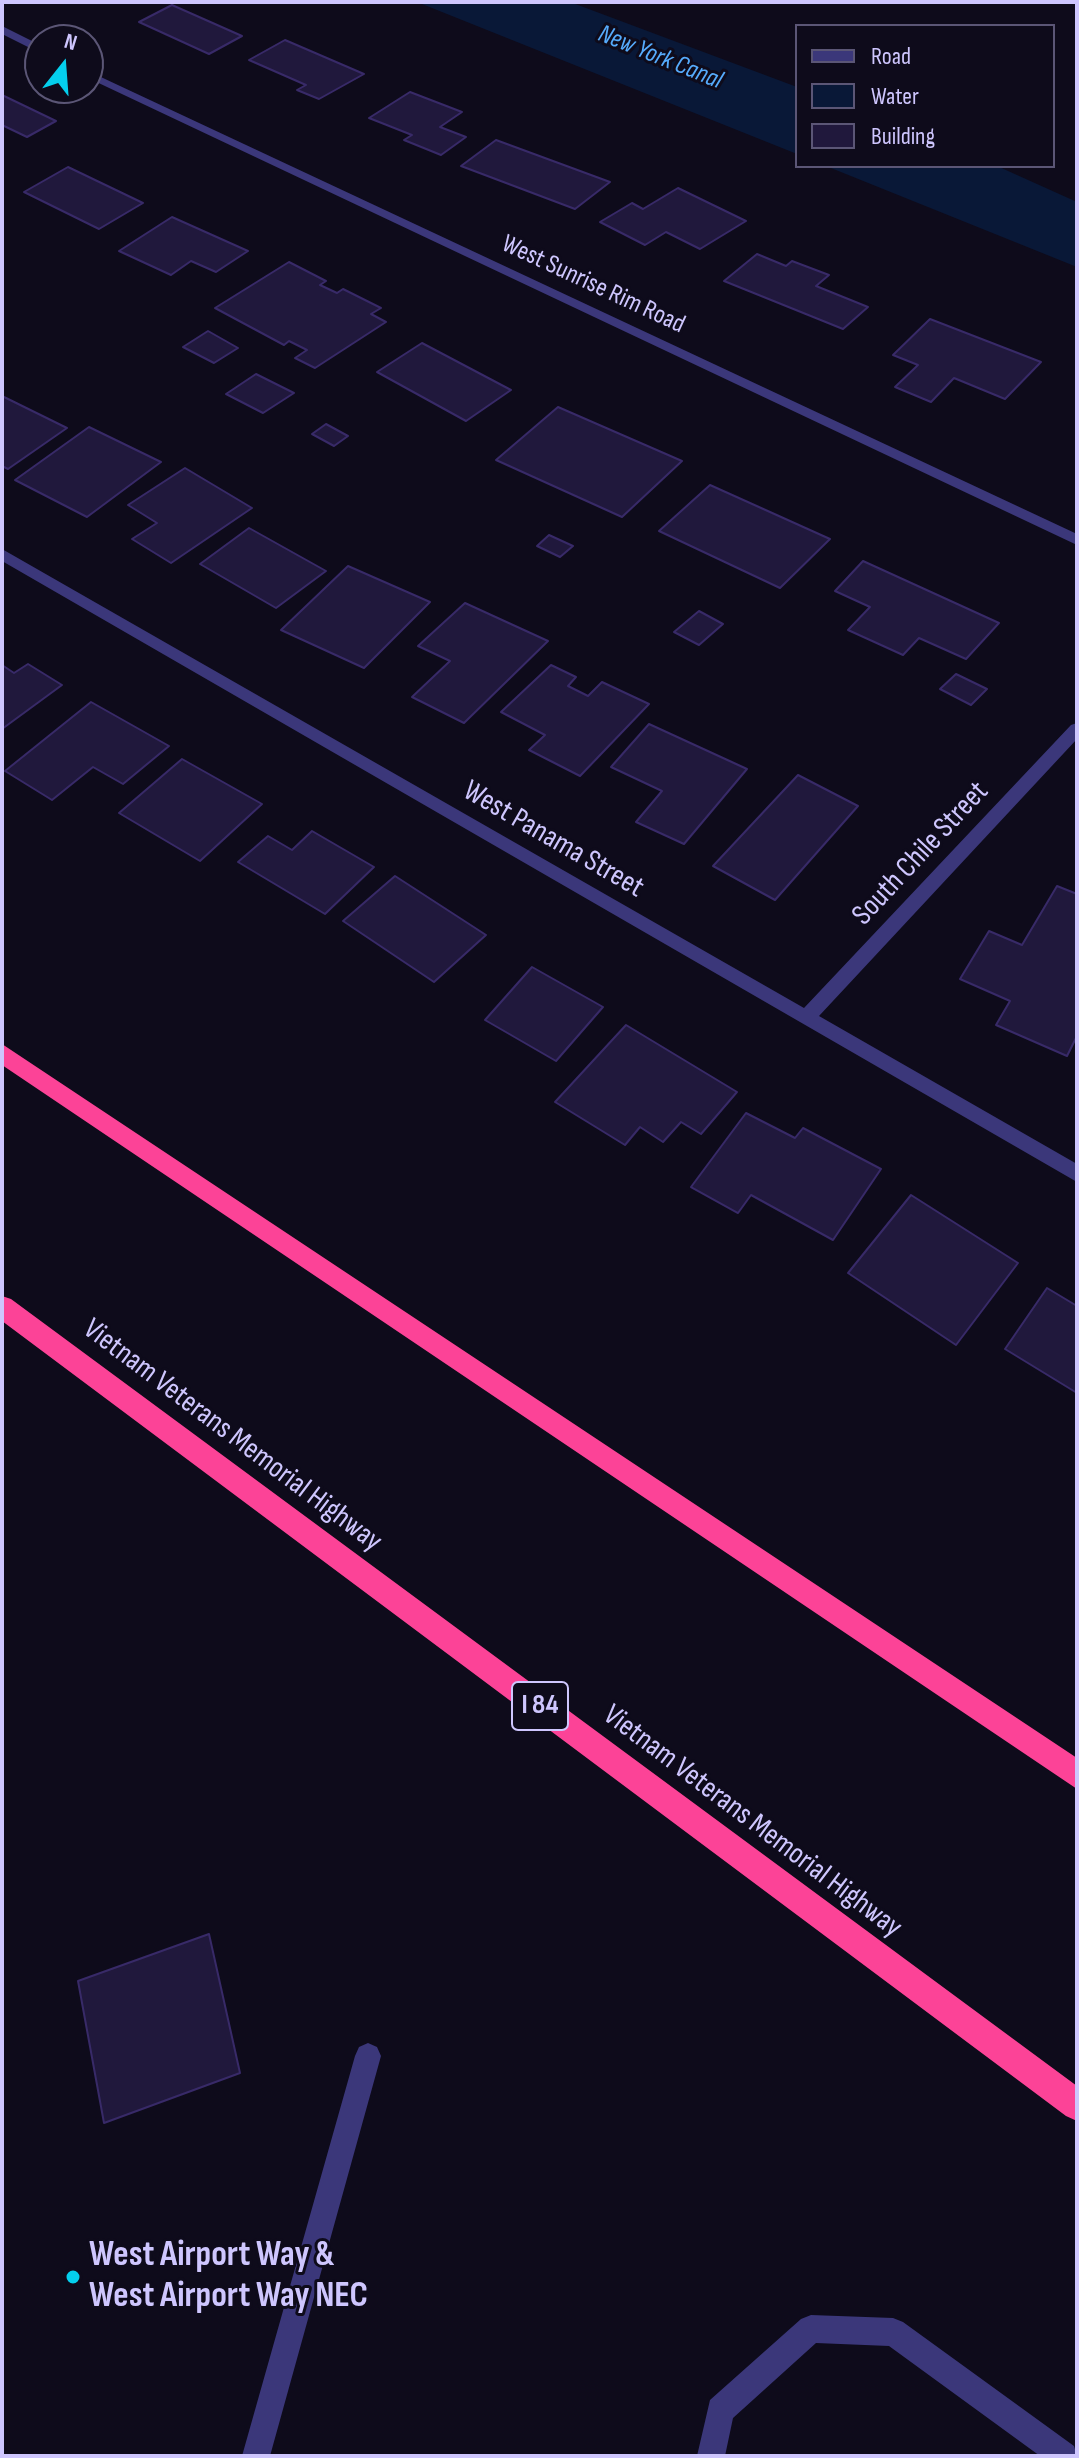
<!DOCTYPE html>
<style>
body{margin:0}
#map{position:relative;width:1079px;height:2458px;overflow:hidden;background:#0e0b1b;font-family:"Sofia Sans Condensed",sans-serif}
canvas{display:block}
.frame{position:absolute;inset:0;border:4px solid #cec6fe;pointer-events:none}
.legend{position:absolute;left:795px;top:24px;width:260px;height:144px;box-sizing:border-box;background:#0e0b1b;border:2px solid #5b5676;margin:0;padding:10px 14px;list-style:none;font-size:24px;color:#cec6fe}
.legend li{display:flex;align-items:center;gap:16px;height:40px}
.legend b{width:40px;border:2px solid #5b5676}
.north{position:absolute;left:24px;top:24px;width:80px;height:80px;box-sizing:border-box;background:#0e0b1b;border:2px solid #5b5676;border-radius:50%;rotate:17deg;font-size:22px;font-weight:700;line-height:32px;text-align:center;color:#cec6fe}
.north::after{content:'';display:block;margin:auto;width:28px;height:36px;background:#04cfed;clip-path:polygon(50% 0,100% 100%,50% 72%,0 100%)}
</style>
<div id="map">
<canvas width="1079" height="2458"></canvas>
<div class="frame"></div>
<ul class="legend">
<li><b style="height:10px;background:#3b377a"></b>Road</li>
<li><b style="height:22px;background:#091837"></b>Water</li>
<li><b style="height:22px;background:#20183c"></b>Building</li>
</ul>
<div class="north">N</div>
</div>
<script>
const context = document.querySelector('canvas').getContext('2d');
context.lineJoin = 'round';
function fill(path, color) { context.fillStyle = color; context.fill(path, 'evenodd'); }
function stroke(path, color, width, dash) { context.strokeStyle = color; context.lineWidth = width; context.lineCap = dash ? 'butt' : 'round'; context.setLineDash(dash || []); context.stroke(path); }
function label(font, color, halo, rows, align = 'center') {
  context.font = font + ' "Sofia Sans Condensed",sans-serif'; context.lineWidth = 6; context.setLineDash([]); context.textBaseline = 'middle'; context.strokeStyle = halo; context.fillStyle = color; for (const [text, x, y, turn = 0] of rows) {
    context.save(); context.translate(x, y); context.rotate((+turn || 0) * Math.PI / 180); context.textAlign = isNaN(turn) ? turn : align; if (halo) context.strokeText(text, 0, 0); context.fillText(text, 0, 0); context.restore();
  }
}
fill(new Path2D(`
 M417,2h153l227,85v67z
 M826,166h171l80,36v65z`), '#091837');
const building = new Path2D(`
 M172,5l70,31 -33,18 -70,-32z
 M285,40l79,34 -45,25 -22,-9 9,-5 -57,-25z
 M410,92l52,20 -22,15 26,10 -25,18 -37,-15 8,-5 -43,-17z
 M2,95l54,26 -29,16 -25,-12z
 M496,140l114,42 -35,27 -114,-43z
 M68,167l75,36 -44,26 -75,-37z
 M678,188l68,33 -46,28 -34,-17 -21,13 -45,-23 32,-19 11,6z
 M172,217l76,34 -32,21 -25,-11 -20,14 -52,-24z
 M757,254l29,12 6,-5 37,14 -13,11 52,21 -25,22 -119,-48z
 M289,262l37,19 -6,4 17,8 6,-4 38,19 -10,6 15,8 -71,46 -20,-10 12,-8 -18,-9 -5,4 -69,-37z
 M930,319l111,43 -36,37 -51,-21 -23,24 -36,-15 23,-22 -25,-10z
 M208,331l30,17 -24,15 -31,-16z
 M422,343l89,47 -45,31 -89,-49z
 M256,374l38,19 -31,20 -37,-19z
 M2,396l65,32 -59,41 -6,-3z
 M558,407l124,54 -60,56 -126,-57z
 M326,424l22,12 -14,10 -22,-12z
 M89,427l72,35 -74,55 -72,-37z
 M185,468l67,40 -81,55 -39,-24 25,-16 -29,-18z
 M710,485l120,54 -50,49 -121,-57z
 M249,528l77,43 -50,37 -76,-44z
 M549,535l24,11 -13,11 -23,-11z
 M863,561l136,62 -33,36 -47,-21 -16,17 -55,-25 22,-23 -35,-16z
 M348,566l82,36 -66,66 -83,-38z
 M465,603l83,38 -84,82 -52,-26 38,-36 -32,-15z
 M699,611l24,13 -24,21 -25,-13z
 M28,664l34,21 -60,44v-64l12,8z
 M551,665l25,12 -8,9 20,10 14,-14 47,22 -69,72 -51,-26 16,-15 -44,-23z
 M956,674l31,15 -16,16 -31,-16z
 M91,702l78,44 -46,38 -30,-17 -41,33 -47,-29z
 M649,724l98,45 -63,75 -48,-22 26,-31 -51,-24z
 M182,759l80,45 -62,57 -81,-48z
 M798,775l60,31 -83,94 -62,-34z
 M312,831l62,36 -49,47 -87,-52 30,-26 24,14z
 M395,876l91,59 -52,47 -91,-61z
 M1057,886l20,8v142l-10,20 -71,-31 14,-24 -50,-22 29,-48 33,14z
 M532,967l71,40 -47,54 -71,-41z
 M626,1025l111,67 -36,42 -20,-12 -18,20 -23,-15 -15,18 -70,-43z
 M746,1113l49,25 8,-10 78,41 -48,71 -82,-45 -13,18 -47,-26z
 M911,1195l107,68 -62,82 -108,-72z
 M1047,1288l30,18v87l-72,-44z
 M209,1934l31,139 -136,50 -26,-142z`);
fill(building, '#20183c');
stroke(building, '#382a68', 2);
fill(new Path2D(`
 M368,2043l9,4 4,9 -111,400h-28l113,-400 4,-9z
 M811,2315l82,3 10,4 171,124 3,10h-37l-151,-110 -73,-3 -83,75 -8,38h-28l13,-56 91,-81z`), '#3b377a');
fill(new Path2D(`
 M2,26l38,19v8l-38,-19z
 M88,71l989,463v11l-989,-467z
 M2,549l802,459 267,-283 6,-2v16l-258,277 258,148v18l-1075,-621z`), '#3b377a');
fill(new Path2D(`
 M2,1044l1075,714v31l-1075,-724z
 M2,1296l9,3 1066,787v35l-11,-5 -1064,-795z`), '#fc4397');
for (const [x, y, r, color] of [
 [73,2277,8,"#04cfed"]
]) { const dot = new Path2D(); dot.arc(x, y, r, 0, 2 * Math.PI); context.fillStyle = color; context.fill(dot); stroke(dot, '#0e0b1b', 3); }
label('italic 26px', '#56abfc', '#0e0b1b', [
 ["New York Canal",660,58,22]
]);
label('26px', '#cec6fe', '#0e0b1b', [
 ["West Sunrise Rim Road",593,285,25]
]);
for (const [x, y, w] of [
 [540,1706,56]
]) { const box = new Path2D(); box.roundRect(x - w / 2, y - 24, w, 48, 6); context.fillStyle = '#0e0b1b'; context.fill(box); stroke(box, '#cec6fe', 2); }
label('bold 28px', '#cec6fe', null, [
 ["I 84",540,1706]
]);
label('30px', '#cec6fe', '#0e0b1b', [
 ["West Panama Street",553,840,30],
 ["South Chile Street",921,854,-47],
 ["Vietnam Veterans Memorial Highway",232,1436,37],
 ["Vietnam Veterans Memorial Highway",752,1822,37]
]);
label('bold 36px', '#cec6fe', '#0e0b1b', [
 ["West Airport Way &",89,2256],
 ["West Airport Way NEC",89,2297]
], 'left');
</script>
